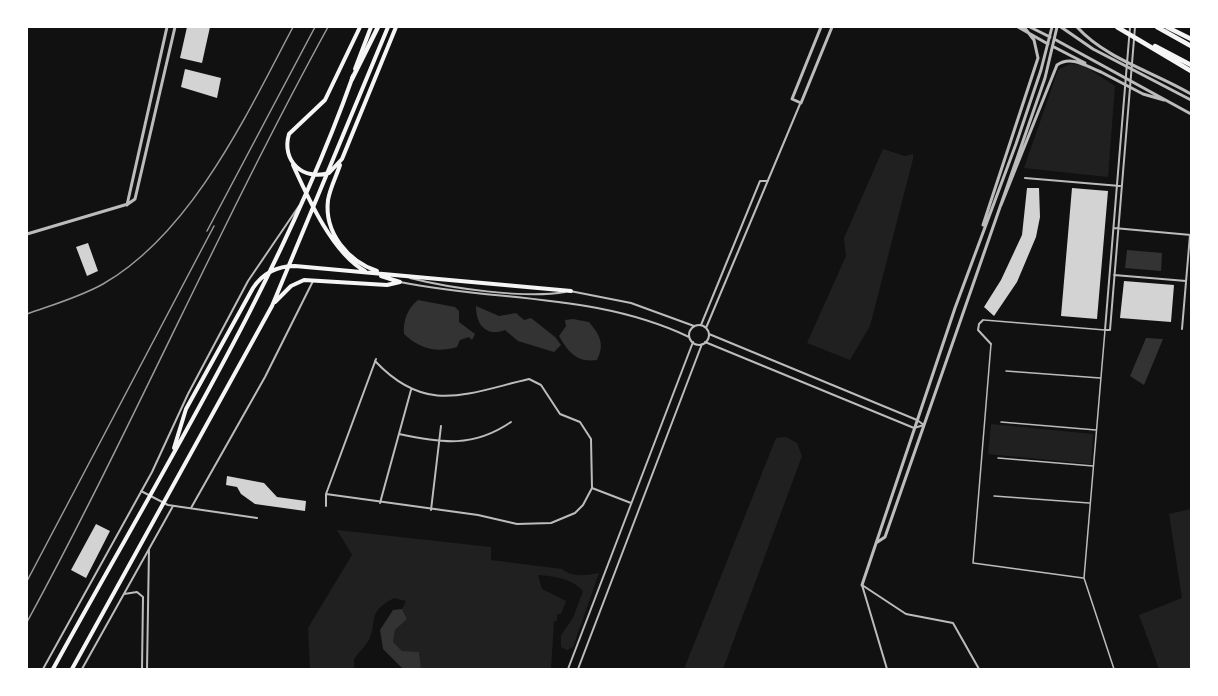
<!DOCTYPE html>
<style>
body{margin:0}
#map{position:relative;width:1218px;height:696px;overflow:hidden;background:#111;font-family:"Nunito Sans",sans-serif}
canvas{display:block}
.frame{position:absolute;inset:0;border:28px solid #fff;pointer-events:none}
</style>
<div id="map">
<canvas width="1218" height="696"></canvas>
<div class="frame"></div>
</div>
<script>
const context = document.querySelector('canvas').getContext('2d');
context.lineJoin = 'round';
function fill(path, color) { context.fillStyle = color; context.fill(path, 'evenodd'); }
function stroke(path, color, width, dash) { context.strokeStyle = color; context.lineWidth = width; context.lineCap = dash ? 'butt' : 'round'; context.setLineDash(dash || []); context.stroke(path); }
fill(new Path2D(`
 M1070,64l13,1 32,21 -7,91 -84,-9 34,-98z
 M883,149l22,7 8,-2v5l-43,167 -20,34 -43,-17 39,-87 -2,-18z
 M991,424l102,10 -2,30 -103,-10z
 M786,437l11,6 5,13 -79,213h-39l92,-231z
 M1191,509v160h-32l-20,-54 43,-17 -13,-84z
 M337,530l154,17v13l71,9c11,9 24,6 37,4l-26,74 -6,3 -6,-3v-12l12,-17 10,-27c-10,-12 -30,-15 -45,-16l4,14 24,12 -5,13h-4v7h-3l-3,48h-130l-2,-16 -17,-2 -9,-9 2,-12 12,-11 -5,-10 4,-8 -12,-3c-28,15 -16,22 -25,42 -4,7 -11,13 -15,19v10h-44l-2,-41 44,-73z`), '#202020');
fill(new Path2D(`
 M1127,250l35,3 -1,18 -36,-3z
 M418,300l37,7 4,4v11l16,12 -3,6 -3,-3 -9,3 -3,7c-21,6 -37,2 -53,-13 -1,-13 3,-25 14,-34z
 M476,306l23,10 17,-3 8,7 7,-2 24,19 6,8 -7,7 -36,-11 -13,-11c-19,7 -29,-5 -29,-24z
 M573,319l16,3c11,13 16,22 8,38 -20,3 -29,-8 -38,-24l7,-10 -1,-6z
 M1146,338l17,1 -19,46 -14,-9z
 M402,609l5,10 -12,11 -2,12 9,9 17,1 2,17h-18l-20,-20 -3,-19 13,-20z`), '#333');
fill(new Path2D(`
 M187,27h23l-8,36 -22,-5z
 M185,69l36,9 -4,20 -36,-11z
 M1027,188h12l1,29 -4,20 -19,45 -23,34 -10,-9 17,-27 21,-45z
 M1072,188l36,3 -11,128 -36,-3z
 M88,243l10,28 -11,5 -11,-29z
 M1124,281l50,4 -3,37 -51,-4z
 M227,476l37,7 13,14 29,4 -1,10 -50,-7 -14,-10 -4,-7 -11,-2z
 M96,524l14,7 -24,47 -15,-8z`), '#d3d3d3');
stroke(new Path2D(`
 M984,320l121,10 -21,248 30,91
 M991,344l-18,219 110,15
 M1006,371l94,7
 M1001,422l95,8
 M998,458l95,8
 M994,496l95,7`), '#bcbcbc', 1.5);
stroke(new Path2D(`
 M1130,27l-25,303h5l25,-303
 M1025,178l95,8
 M1114,228l77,7
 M1114,275l72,6
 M410,278c39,10 115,21 155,14
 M400,282c99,20 196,11 289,55
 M570,291l61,12 63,23
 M983,320l-4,4 -1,6 13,14
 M701,325l59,-144h8
 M689 335a10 10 0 1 1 20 0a10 10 0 1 1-20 0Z
 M706,328l94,-224
 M1182,329l8,-94
 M709,334l208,86 7,5
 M705,342l209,86 10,-3
 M399,434c43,9 74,14 112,-12
 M592,488l39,15
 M141,491l27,14 89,13
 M326,494l152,21 39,9 34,-1 24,-10 8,-8 9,-17 -1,-49 -11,-17 -20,-8 -19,-29 -12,-6c-64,15 -103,36 -154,-18
 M380,503l31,-113
 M326,506v-12l50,-135
 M191,508l74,-131 48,-96
 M431,510l10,-84
 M862,585l44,29 47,9 26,46
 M862,585l25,84
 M124,594l13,-2 6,5 -1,72
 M43,669l109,-197 36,-78 60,-113 51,-75
 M82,669l91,-163
 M147,669l2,-120
 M568,669l125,-327
 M578,669l124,-325`), '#bcbcbc', 2);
stroke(new Path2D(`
 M821,27l-29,72 9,4 31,-76
 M1018,27l30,17
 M1030,27l20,10
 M1061,27l32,22 98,51
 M1077,27c29,32 77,45 114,67
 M1056,40l135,74
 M1054,47l31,16
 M1101,72l42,22 21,6
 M127,205l40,-178
 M1001,205l56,-140c14,-10 29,1 44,7
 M983,225l55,-167 -4,-18 -10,-13
 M27,234l101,-30 7,-5 40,-172
 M876,543l9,-6 160,-459 12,-51
 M862,585l93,-277 61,-164 25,-74 11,-43`), '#bcbcbc', 3);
stroke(new Path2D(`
 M360,27l-35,73 -36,34c-8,27 14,47 40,39l13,-14 54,-132
 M355,69l16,-42
 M293,165c15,33 40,89 72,106
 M340,165c-4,12 -10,23 -12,35 -4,33 20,61 49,71
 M381,276l19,6
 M275,302l16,-16 13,-6 83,5 13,-3
 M174,448l12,-39 67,-121c10,-15 24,-22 42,-22l276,25
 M53,669c106,-194 226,-384 300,-593
 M72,669l200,-363 116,-279`), '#f5f5f5', 4);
stroke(new Path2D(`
 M1117,27l74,44
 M1157,27l34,19
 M1167,27l24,12
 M1155,46l36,19
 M352,79l26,-52`), '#f5f5f5', 4.5);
stroke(new Path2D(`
 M207,231l108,-204
 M27,314c25,-9 53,-17 76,-30 89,-51 144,-170 190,-257
 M27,581l187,-355
 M27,622c106,-195 194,-400 301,-595`), '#9a9a9a', 1.5);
</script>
